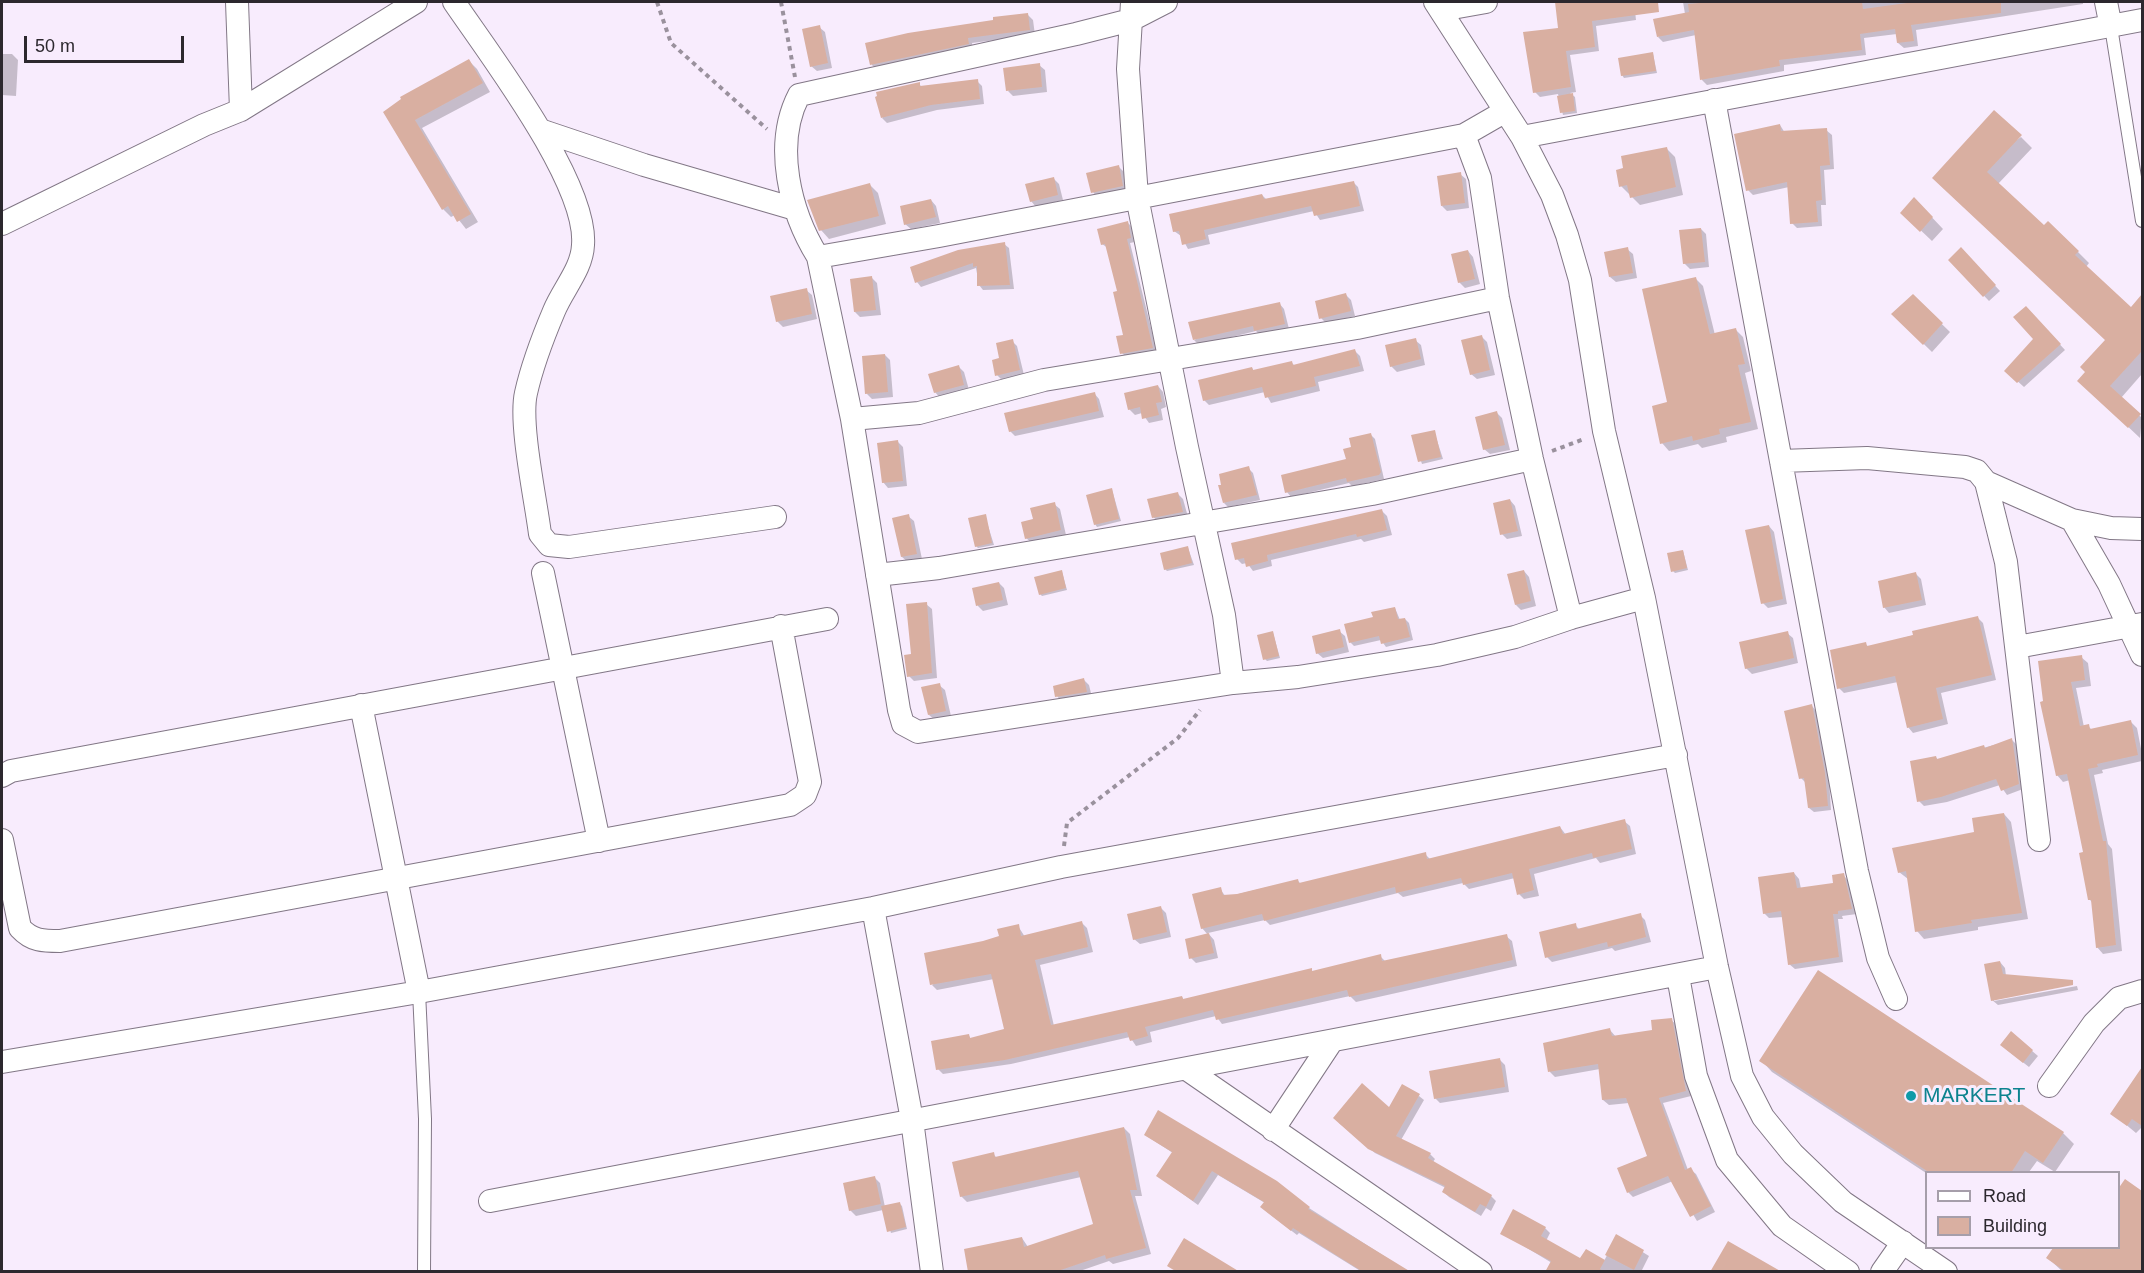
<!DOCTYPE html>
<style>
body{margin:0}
#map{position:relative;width:2144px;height:1273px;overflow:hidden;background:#f8ecfd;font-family:Arial,sans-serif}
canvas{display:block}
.frame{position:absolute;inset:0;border:3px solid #2c282e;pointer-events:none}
.legend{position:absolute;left:1925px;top:1171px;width:195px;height:78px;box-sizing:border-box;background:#f8ecfd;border:2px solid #a69eaa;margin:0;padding:8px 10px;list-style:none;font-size:18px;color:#2c282e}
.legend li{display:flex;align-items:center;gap:12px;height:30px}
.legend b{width:30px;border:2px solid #a69eaa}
.scale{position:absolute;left:24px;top:36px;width:160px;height:27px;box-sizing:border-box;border:3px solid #2c282e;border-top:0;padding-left:8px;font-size:18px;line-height:21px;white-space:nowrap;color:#2c282e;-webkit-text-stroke:4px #f8ecfd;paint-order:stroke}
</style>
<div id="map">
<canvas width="2144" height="1273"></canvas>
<div class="frame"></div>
<ul class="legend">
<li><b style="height:8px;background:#fff"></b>Road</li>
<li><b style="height:16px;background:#d9afa1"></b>Building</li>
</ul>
<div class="scale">50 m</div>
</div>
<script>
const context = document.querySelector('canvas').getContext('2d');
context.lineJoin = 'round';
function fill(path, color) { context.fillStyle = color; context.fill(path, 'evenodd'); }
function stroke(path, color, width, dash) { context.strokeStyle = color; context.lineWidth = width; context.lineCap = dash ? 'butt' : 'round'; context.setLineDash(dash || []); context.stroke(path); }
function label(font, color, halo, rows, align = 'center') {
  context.font = font + ' Arial,sans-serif'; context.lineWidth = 6; context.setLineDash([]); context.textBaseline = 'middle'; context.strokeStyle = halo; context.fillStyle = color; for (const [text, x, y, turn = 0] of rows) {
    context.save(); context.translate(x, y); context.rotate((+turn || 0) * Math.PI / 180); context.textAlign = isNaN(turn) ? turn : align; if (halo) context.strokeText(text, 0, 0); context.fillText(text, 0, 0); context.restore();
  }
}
fill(new Path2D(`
 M1556,2h78l2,18 -40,6 3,25 -29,4 6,37 -6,1 5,4 2,16 -14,2 -5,-21 -18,3 -5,-5 25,-63z
 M1683,2h400v2l-167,26 2,16 -14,2 -6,-5 -1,-9 -33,4 2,17 -82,10v6l-77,14 -5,-5 -6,-45 -33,7 -5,-5 27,-23z
 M1028,15l5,5 2,15 -63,8 1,6 -96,21 -5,-5 -5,-21z
 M819,27l6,5 7,36 -15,3 -6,-5z
 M2,54h10l6,6 -2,36 -14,-1z
 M1653,54l4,19 -33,5 -2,-3z
 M469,61l8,8 13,23 -68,36 56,94 -12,7 -11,-14 -4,2 -8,-8 -58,-97z
 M1039,65l6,5 2,22 -34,4 -5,-5z
 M977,81l5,5 2,18 -47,6 -50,13 -5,-5 37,-34 3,3z
 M1780,125l5,8 41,-3 6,5 2,34 -10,1 2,35h-5l1,21 -25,2 -5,-5 -3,-36 -36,8 -5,-5z
 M2021,137l11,11 -34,36 46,43 34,25 11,11 -3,4 45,42 11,-13v78l-21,24 21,20 -2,20 -49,-46 16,-52 -162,-151z
 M1667,149l8,8 8,38 -43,10 -19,-19z
 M1119,167l5,5 3,19 -29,7 -5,-6z
 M1460,174l6,5 3,29 -22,3 -5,-5z
 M1054,179l5,5 4,16 -27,7 -5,-6z
 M1353,182l5,5 6,24 -44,9 -6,-9 -106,24 2,9 -22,5 -7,-13 -7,-5 88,-36 5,5z
 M870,185l8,8 8,31 -57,15 -8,-9z
 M931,200l5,6 4,17 -29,6 -6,-5z
 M1925,210l18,19 -11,12 -19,-18z
 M1128,223l4,4 3,15 -5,1 27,109 -31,5 -4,-4 3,-17 -7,-44 -10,-44 -6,-4z
 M1701,229l5,5 3,33 -19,2 -6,-6z
 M1004,244l5,4 5,41 -31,1 -4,-5 -3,-17 -55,19 -4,-5z
 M1627,249l6,5 4,24 -21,4 -6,-5z
 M1961,249l39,42 -11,10 -39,-41z
 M1468,251l5,6 7,27 -15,4 -6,-6z
 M872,278l5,5 4,32 -21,2 -5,-5z
 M1695,278l8,8 12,49 21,-5 7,7 8,34 -6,2 13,56 -32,8 1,5 -25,6 -4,-4 -29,7 -7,-8z
 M806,290l6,5 5,24 -34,8 -6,-6z
 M1346,295l5,5 4,16 -29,7 -5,-5z
 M1913,296l37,36 -18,20 -39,-38z
 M1279,303l5,6 5,20 -28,7 -5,-5 -57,14 -5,-5z
 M2031,313l34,37 -41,37 -18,-16 29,-32z
 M1482,337l5,5 8,33 -18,4 -6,-5z
 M1415,340l6,5 4,20 -28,7 -6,-6z
 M1012,341l5,5 7,29 -22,5 -5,-5 4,-16z
 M1355,351l5,5 4,15 -46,11 2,9 -49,12 -6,-11 -56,13 -5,-5 48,-32 2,3 37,-9 4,4z
 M885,355l5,5 3,37 -21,2 -5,-5z
 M959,367l5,5 5,18 -29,8 -5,-6z
 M1158,386l5,6 3,15 -5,2 2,11 -14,3 -7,-10 -7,2 -6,-6z
 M1094,393l5,6 5,18 -89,19 -5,-5z
 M1497,413l5,5 8,32 -20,4 -6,-5z
 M1434,431l9,28 -21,5 -9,-27z
 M1371,435l4,4 9,40 -32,7 -3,-3 -58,14 -4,-5 61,-32 5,-11z
 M898,442l5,5 4,39 -19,2 -5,-6z
 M1248,468l5,5 7,27 -32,7 -4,-4z
 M1112,490l9,31 -24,6 -2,-3z
 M1178,494l5,5 5,18 -29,5 -6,-5z
 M1510,500l5,6 7,30 -15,3 -5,-5z
 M1054,504l6,5 6,26 -34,8 -6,-5 8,-18z
 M1382,511l5,5 5,19 -28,7 -3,-3 -90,21 1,6 -19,5 -6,-8 -5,1 -5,-5z
 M908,516l6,5 8,38 -14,3 -6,-5z
 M985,516l9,29 -16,3 -2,-2z
 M1769,526l5,6 13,72 -19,4 -5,-5z
 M1188,548l6,17 -27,6 -2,-2z
 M1683,551l5,19 -13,3 -2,-2z
 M1524,571l5,6 7,29 -15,4 -5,-5z
 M1062,572l5,18 -25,6 -2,-2z
 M1916,574l5,5 5,26 -37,8 -5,-6z
 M999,583l5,5 4,17 -25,6 -5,-5 -4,-17z
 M926,604l6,5 5,69 -23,3 -5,-5z
 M1395,608l5,12 5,-1 4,4 4,17 -27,7 -5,-7 -27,6 -4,-4 24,-23z
 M1978,618l5,5 13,57 -55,13 7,31 -35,9 -5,-6 -10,-45 -54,11 -5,-5 26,-44 4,3z
 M1339,631l6,5 4,16 -26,6 -6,-5z
 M1273,633l7,25 -13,3 -2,-2z
 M1787,633l6,5 5,25 -46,11 -6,-6z
 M2081,657l7,6 3,23 -15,2 8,39 4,-1 4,4 38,-9 7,7 5,26v7l-40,9 1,3 -9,2 14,69 4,5 10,102 -19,3 -6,-7 -4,-44 -3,-3 -6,-47 -14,-73 -7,2 -6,-7 -15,-72z
 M1084,680l5,5 3,12 -30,5 -5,-6z
 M939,685l6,5 6,26 -16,4 -6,-5z
 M1812,706l4,5 13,68 2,31 -17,2 -5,-4 -3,-25 -5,-5z
 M2012,740l5,5 6,44 -16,6 -7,-10 -53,17 -23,4 -5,-5 17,-43 3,2z
 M2004,814l7,8 17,97 -50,8v3l-54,9 -7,-8 -9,-52 -9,-7 77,-39z
 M1624,821l6,5 6,28 -36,9 -4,-5 -62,16 5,22 -15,3 -5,-5 -4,-16 -46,11 -6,-6 -60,14 -5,-4 -128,32 -5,-5 -57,13 6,7 4,18 -22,5 -5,-5 17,-23 -6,-7 18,-39 6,8 71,-17 4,4 124,-30 6,6 129,-33 6,8z
 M1794,873l5,6 2,10 34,-5 8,-9 5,5 9,34 -15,2 1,3h-5l5,43 -48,7 -6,-5 -6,-47 -14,1 -5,-5z
 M1160,907l6,6 5,24 -31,7 -6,-5z
 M1640,915l5,5 6,22 -36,9 -3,-3 -60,14 -5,-5 28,-32 5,5z
 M1082,923l5,5 6,24 -53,13 14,61 128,-29 2,3 127,-30 3,2 66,-16 6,6 120,-26 6,5 5,25 -161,36 -6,-6 -128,28 -6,-8 -66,16 2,10 -16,4 -6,-9 -119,27 -68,10 -5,-5 31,-33 2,3 35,-8 -12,-52 -57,11 -5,-5 86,-59 7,11z
 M2000,962l5,6 1,8 68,7 -80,15v3l83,-15 1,4 -80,15 -6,-5z
 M1671,1020l6,5 14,71 -28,7 25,67 2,-1 6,5 19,38 -18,9 -24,-40 -40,16 -5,-5 20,-35 -19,-54 -20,2 -6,-5 -3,-31 -45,8 -5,-5 -5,-28 65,-14 6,7 37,-6z
 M2011,1033l27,23 -9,11 -22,-17z
 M1500,1060l5,5 4,27 -69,11 -5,-5z
 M1761,1060l302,73 11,11 -19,28 -18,-11 -8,11 -103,1 -154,-101z
 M2142,1070v57l-6,6 -24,-20z
 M1419,1096l5,4 -23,40 29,14 5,5 -2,3 58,34 5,5 -5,10 -5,-3 -5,8 -32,-19 -5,-5 2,-4 -71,-35 -36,-30 51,-14z
 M1124,1128l6,6 12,62h-7l16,58 -38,10 -4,-3 -32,11h-107l52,-34 6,9 67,-22 -14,-48 -114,25 -6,-6 32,-42 4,4z
 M1145,1135l164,73 100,64h-47l-63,-39 -2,2 -30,-23 -2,-9 -47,-28 -20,30 -40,-29 15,-23z
 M875,1178l5,5 5,24 14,-4 3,3 5,23 -16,4 -8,-23 -27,6 -6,-6z
 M2140,1191l2,3v78h-79l-15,-14 7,-10h63z
 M1545,1228l5,5 -4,8 35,19 23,1 13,-25 32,20 -8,16h-94l5,-9 -50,-30z`), '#0003');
fill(new Path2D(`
 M1555,2h103l1,10 -67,9 3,26 -29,4 5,36 -38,6 -10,-61 35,-4z
 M1709,2h153l1,7 51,-7h87v11l-90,12 3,16 -17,2 -2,-14 -35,5 2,16 -83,10 1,6 -80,14 -6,-50 -37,7 -4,-18 36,-7 -1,-8z
 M1028,13l2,17 -62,8 1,6 -99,21 -5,-22 43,-10 85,-13v-3z
 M820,25l8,38 -18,4 -8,-38z
 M1653,52l3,19 -35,5 -3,-18z
 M469,59l14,24 -68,37 56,94 -14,8 -9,-16 -6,4 -59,-98 18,-13 -1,-2z
 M1040,63l2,24 -36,4 -3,-23z
 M978,79l2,20 -49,6 -50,13 -6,-21 2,-1 -1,-4 44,-10v4z
 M1573,93l2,18 -15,2 -3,-17z
 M1994,110l28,25 -35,37 57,53 4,-4 31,30 -4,4 56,52 11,-13v57l-32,35 31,28 -13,14 -51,-47 8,-9 -5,-5 25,-27 -173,-162z
 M1780,124l1,7 46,-3 3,37 -10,1 2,34 -6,1 2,21 -28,2 -3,-42 -41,9 -12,-57z
 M1667,147l9,40 -46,11 -3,-13 -8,2 -3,-17 7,-2 -2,-12z
 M1119,165l4,21 -32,7 -5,-20z
 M1461,172l4,31 -24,3 -4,-30z
 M1054,177l4,18 -28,7 -5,-18z
 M1354,181l6,25 -46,10 -3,-10 -107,24 2,9 -24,6 -3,-14 -6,1 -4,-18 93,-20 2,5z
 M870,183l9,33 -60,15 -12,-31z
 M1914,197l19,20 -13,15 -20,-19z
 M931,199l5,18 -32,8 -4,-19z
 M1128,221l3,17 -4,1 26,109 -33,6 -4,-18 7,-1 -10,-43 4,-1 -12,-47 -4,1 -4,-16z
 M1701,228l4,34 -22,2 -4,-34z
 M1005,242l5,43 -33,1v-20l-4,1v-4l-58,20 -5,-16 48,-17z
 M1628,247l5,26 -24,4 -5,-25z
 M1961,247l35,38 -13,12 -35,-37z
 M1468,250l7,29 -17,4 -7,-29z
 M872,276l4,34 -22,2 -4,-33z
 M1696,277l14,57 26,-6 9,36 -7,1 13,57 -32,7 1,5 -27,7 -1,-5 -32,8 -8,-38 15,-4 -25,-113z
 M807,288l5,26 -36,8 -6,-26z
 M1346,293l5,18 -32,8 -4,-18z
 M1913,294l30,29 -20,22 -32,-31z
 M1280,302l5,22 -31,7 -1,-5 -60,14 -5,-18z
 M2026,306l35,38 -44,39 -13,-12 29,-32 -20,-22z
 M1482,335l8,35 -20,5 -9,-35z
 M1416,338l5,21 -31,8 -5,-22z
 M1013,339l7,31 -25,6 -3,-16 7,-2 -3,-15z
 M1355,349l5,17 -46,11 2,9 -51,12 -3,-11 -59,14 -5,-21 54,-13 1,3 39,-9 1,4z
 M885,354l3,38 -23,2 -3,-38z
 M959,365l5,20 -30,8 -6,-19z
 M1158,385l4,17 -6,1 3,12 -17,4 -2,-12 -12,3 -4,-17z
 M1095,392l4,19 -90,21 -5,-19z
 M1497,411l8,34 -22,5 -8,-33z
 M1435,430l6,27 -23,5 -7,-27z
 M1371,433l10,39 -2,3 -32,7 -1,-4 -61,15 -4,-18 65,-16 -3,-10 8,-2 -2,-9z
 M898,440l5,41 -21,2 -5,-40z
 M1249,466l8,29 -34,8 -5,-18h3l-2,-11z
 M1112,488l7,31 -25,6 -8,-30z
 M1178,492l5,20 -31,6 -5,-19z
 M1510,499l8,32 -18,4 -7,-32z
 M1055,502l6,28 -36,9 -4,-17 12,-3 -3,-11z
 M1382,509l5,21 -30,7 -1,-3 -89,21 1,6 -22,6 -2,-9 -9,2 -4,-17z
 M909,514l8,40 -16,3 -9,-39z
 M986,514l6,29 -17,4 -7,-29z
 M1769,525l14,74 -22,5 -16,-74z
 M1188,546l4,17 -28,7 -4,-17z
 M1683,550l4,18 -16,4 -4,-19z
 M1062,570l4,18 -27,7 -5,-18z
 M1524,570l7,31 -16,4 -8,-31z
 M1916,572l6,28 -39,8 -5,-27z
 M999,582l4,18 -27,6 -4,-18z
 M927,602l5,71 -25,4 -3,-22 7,-1 -5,-50z
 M1395,607l3,12 7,-1 5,19 -29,7 -2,-8 -30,7 -5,-19 29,-7 -2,-5z
 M1978,616l14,59 -56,13 7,31 -36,9 -12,-52 -58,13 -7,-39 36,-8 1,4 46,-11 -1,-4z
 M1340,629l4,18 -28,7 -4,-18z
 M1273,631l6,25 -16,4 -6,-25z
 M1788,631l6,27 -49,11 -6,-27z
 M2082,655l3,25 -14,2 9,44 9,-2 1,5 41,-9 7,35 -41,9 1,3 -10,2 15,72h3l10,104 -20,3 -5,-48h-3l-9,-47 4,-1 -16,-78 -11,2 -16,-74 3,-1 -5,-40z
 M1084,678l3,14 -32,5 -2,-11z
 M940,683l6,28 -18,4 -7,-28z
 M1812,704l13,69 3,33 -20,2 -4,-30 -5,1 -15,-68z
 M2012,738l7,46 -18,7 -5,-12 -55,18 -24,5 -7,-41 26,-5 1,3 47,-14 1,3z
 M2004,813l18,100 -51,7 1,3 -57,9 -9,-61 -8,2 -6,-25 82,-16 -2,-14z
 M1625,819l7,30 -39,9 -1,-5 -63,16 5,21 -17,5 -5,-22 -49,12 -2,-7 -65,15 -1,-6 -131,34 -2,-7 -61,15 -9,-35 29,-7 2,8 14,-1 61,-15 1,4 127,-31 1,7 133,-33 3,8z
 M1794,872l3,16 36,-5 -1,-8 12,-2 8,36 -14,2v3h-5l6,43 -51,8 -7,-54 -18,3 -5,-37z
 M1161,906l6,26 -34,8 -6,-26z
 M1641,913l5,24 -38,10 -1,-5 -62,16 -6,-26 37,-9 1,6z
 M1082,921l6,26 -53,13 16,65 131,-29 1,3 129,-31v3l69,-17 1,7 125,-27 6,26 -164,37 -2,-7 -131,30 -3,-10 -68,17 3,9 -18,5 -3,-9 -122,28 -69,10 -5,-29 38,-7 1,4 34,-9 -13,-55 -61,11 -6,-32 59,-12 16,-5 -2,-7 22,-5 2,12z
 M1209,933l5,20 -25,6 -4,-20z
 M2000,961l3,13 70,6v5l-82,16 -7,-37z
 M1818,970l246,162 -21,31 -18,-12 -14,22h-81l-171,-112z
 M1672,1018l14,73 -27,7 26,72 6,-3 20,39 -21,11 -22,-41 -41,17 -10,-25 30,-12 -21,-58 -24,2 -4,-36 -50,8 -5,-29 67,-15 2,8 40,-6 -1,-10z
 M2011,1031l22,19 -10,13 -23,-18z
 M1500,1058l5,29 -71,12 -5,-28z
 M2142,1067v59l-10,-7 -5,7 -17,-12z
 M1362,1083l27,24 13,-23 18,10 -24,42 35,17 -3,5 64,37 -6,12 -6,-3 -5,8 -33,-20 3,-6 -77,-37 -35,-31z
 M1158,1110l119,71 33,26 -2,2 103,63h-48l-70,-44 -2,3 -31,-24 4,-5 -52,-31 -19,30 -37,-25 16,-24 -28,-17z
 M1124,1127l13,63h-7l16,58 -40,11 -1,-4 -50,17h-87l-4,-23 58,-12 2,10 69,-23 -15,-53 -118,26 -8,-35 42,-10 1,5z
 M875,1176l6,28 -32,7 -6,-28z
 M2125,1179l17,12v81h-76l-20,-14 7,-10h65v-59z
 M900,1202l6,25 -19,5 -6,-26z
 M1513,1209l33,18 -5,9 39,22 6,-9 19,11 -5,9 4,3h-59l6,-11 -51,-27z
 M1616,1234l28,16 -10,20 -29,-15z
 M1184,1238l56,34h-63l-10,-6z
 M1728,1241l54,31h-72z`), '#d9afa1');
const lane = new Path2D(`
 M2111,27l31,194
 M419,992l6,127 -1,153`);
const street = new Path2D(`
 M237,2l4,108
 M454,2c36,53 134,181 129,243 -1,24 -20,44 -29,66 -11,26 -22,55 -28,82 -7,30 10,108 14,141l9,11 20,2 206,-30
 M1132,2l-4,67 9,128 50,250 37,168 9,68
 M1435,2l87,135 30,58 15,40 13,45 24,151 40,167 73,369 25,109 21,41 30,37 50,48 103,70
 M2106,2l5,25
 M1441,10l45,-8
 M1714,100l143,771 21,87 18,41
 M540,130l104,35 151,44
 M1464,135l40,-23
 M1522,137l620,-117
 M2,224l202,-99 37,-15 175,-108
 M818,257c-28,-45 -45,-112 -19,-162l277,-61 55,-14 35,-18
 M852,419l67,-6 125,-33 313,-52 141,-30
 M1781,461l86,-3 98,9 12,4 9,11 20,80 33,278
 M1986,482l86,38 39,8 31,1
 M2072,520l37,64 33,71
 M543,573l56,268
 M877,575l62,-7 433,-74 160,-35
 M1571,618l-39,-159 -34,-161 -18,-120 -16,-43 -525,101 -121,21 34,162 47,291 4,14 15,8 315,-49 65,-6 139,-22 78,-18 56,-19 73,-20
 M2017,647l125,-23
 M361,705l58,287
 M2,776l9,-5 816,-152
 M2,840l18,88c12,13 23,13 40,13l730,-136 15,-10 5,-13 -29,-156
 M873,908l39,212 20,152
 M1678,976l18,100 31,84 55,66 66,46
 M2,1062l417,-70 454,-84 188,-41 615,-112
 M1188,1070l293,202
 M2049,1086l45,-63 25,-25 23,-7
 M1273,1130l59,-89
 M490,1201l1227,-234
 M1882,1272l21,-30`);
stroke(lane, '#827786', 14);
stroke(street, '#827786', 24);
stroke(new Path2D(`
 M657,2l14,41 96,86
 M781,2l14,75
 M1552,451l32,-12
 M1064,846l3,-23 111,-85 22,-28`), '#9a919d', 4, [4.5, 4.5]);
stroke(lane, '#fff', 12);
stroke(street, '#fff', 22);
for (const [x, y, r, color] of [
 [1911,1096,6,"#0f9aa8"]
]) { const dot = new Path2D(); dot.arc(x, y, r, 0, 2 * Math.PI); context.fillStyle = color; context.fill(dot); stroke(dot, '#f8ecfd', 2); }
label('21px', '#0d838f', '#f8ecfd', [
 ["MARKERT",1923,1096]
], 'left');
</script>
